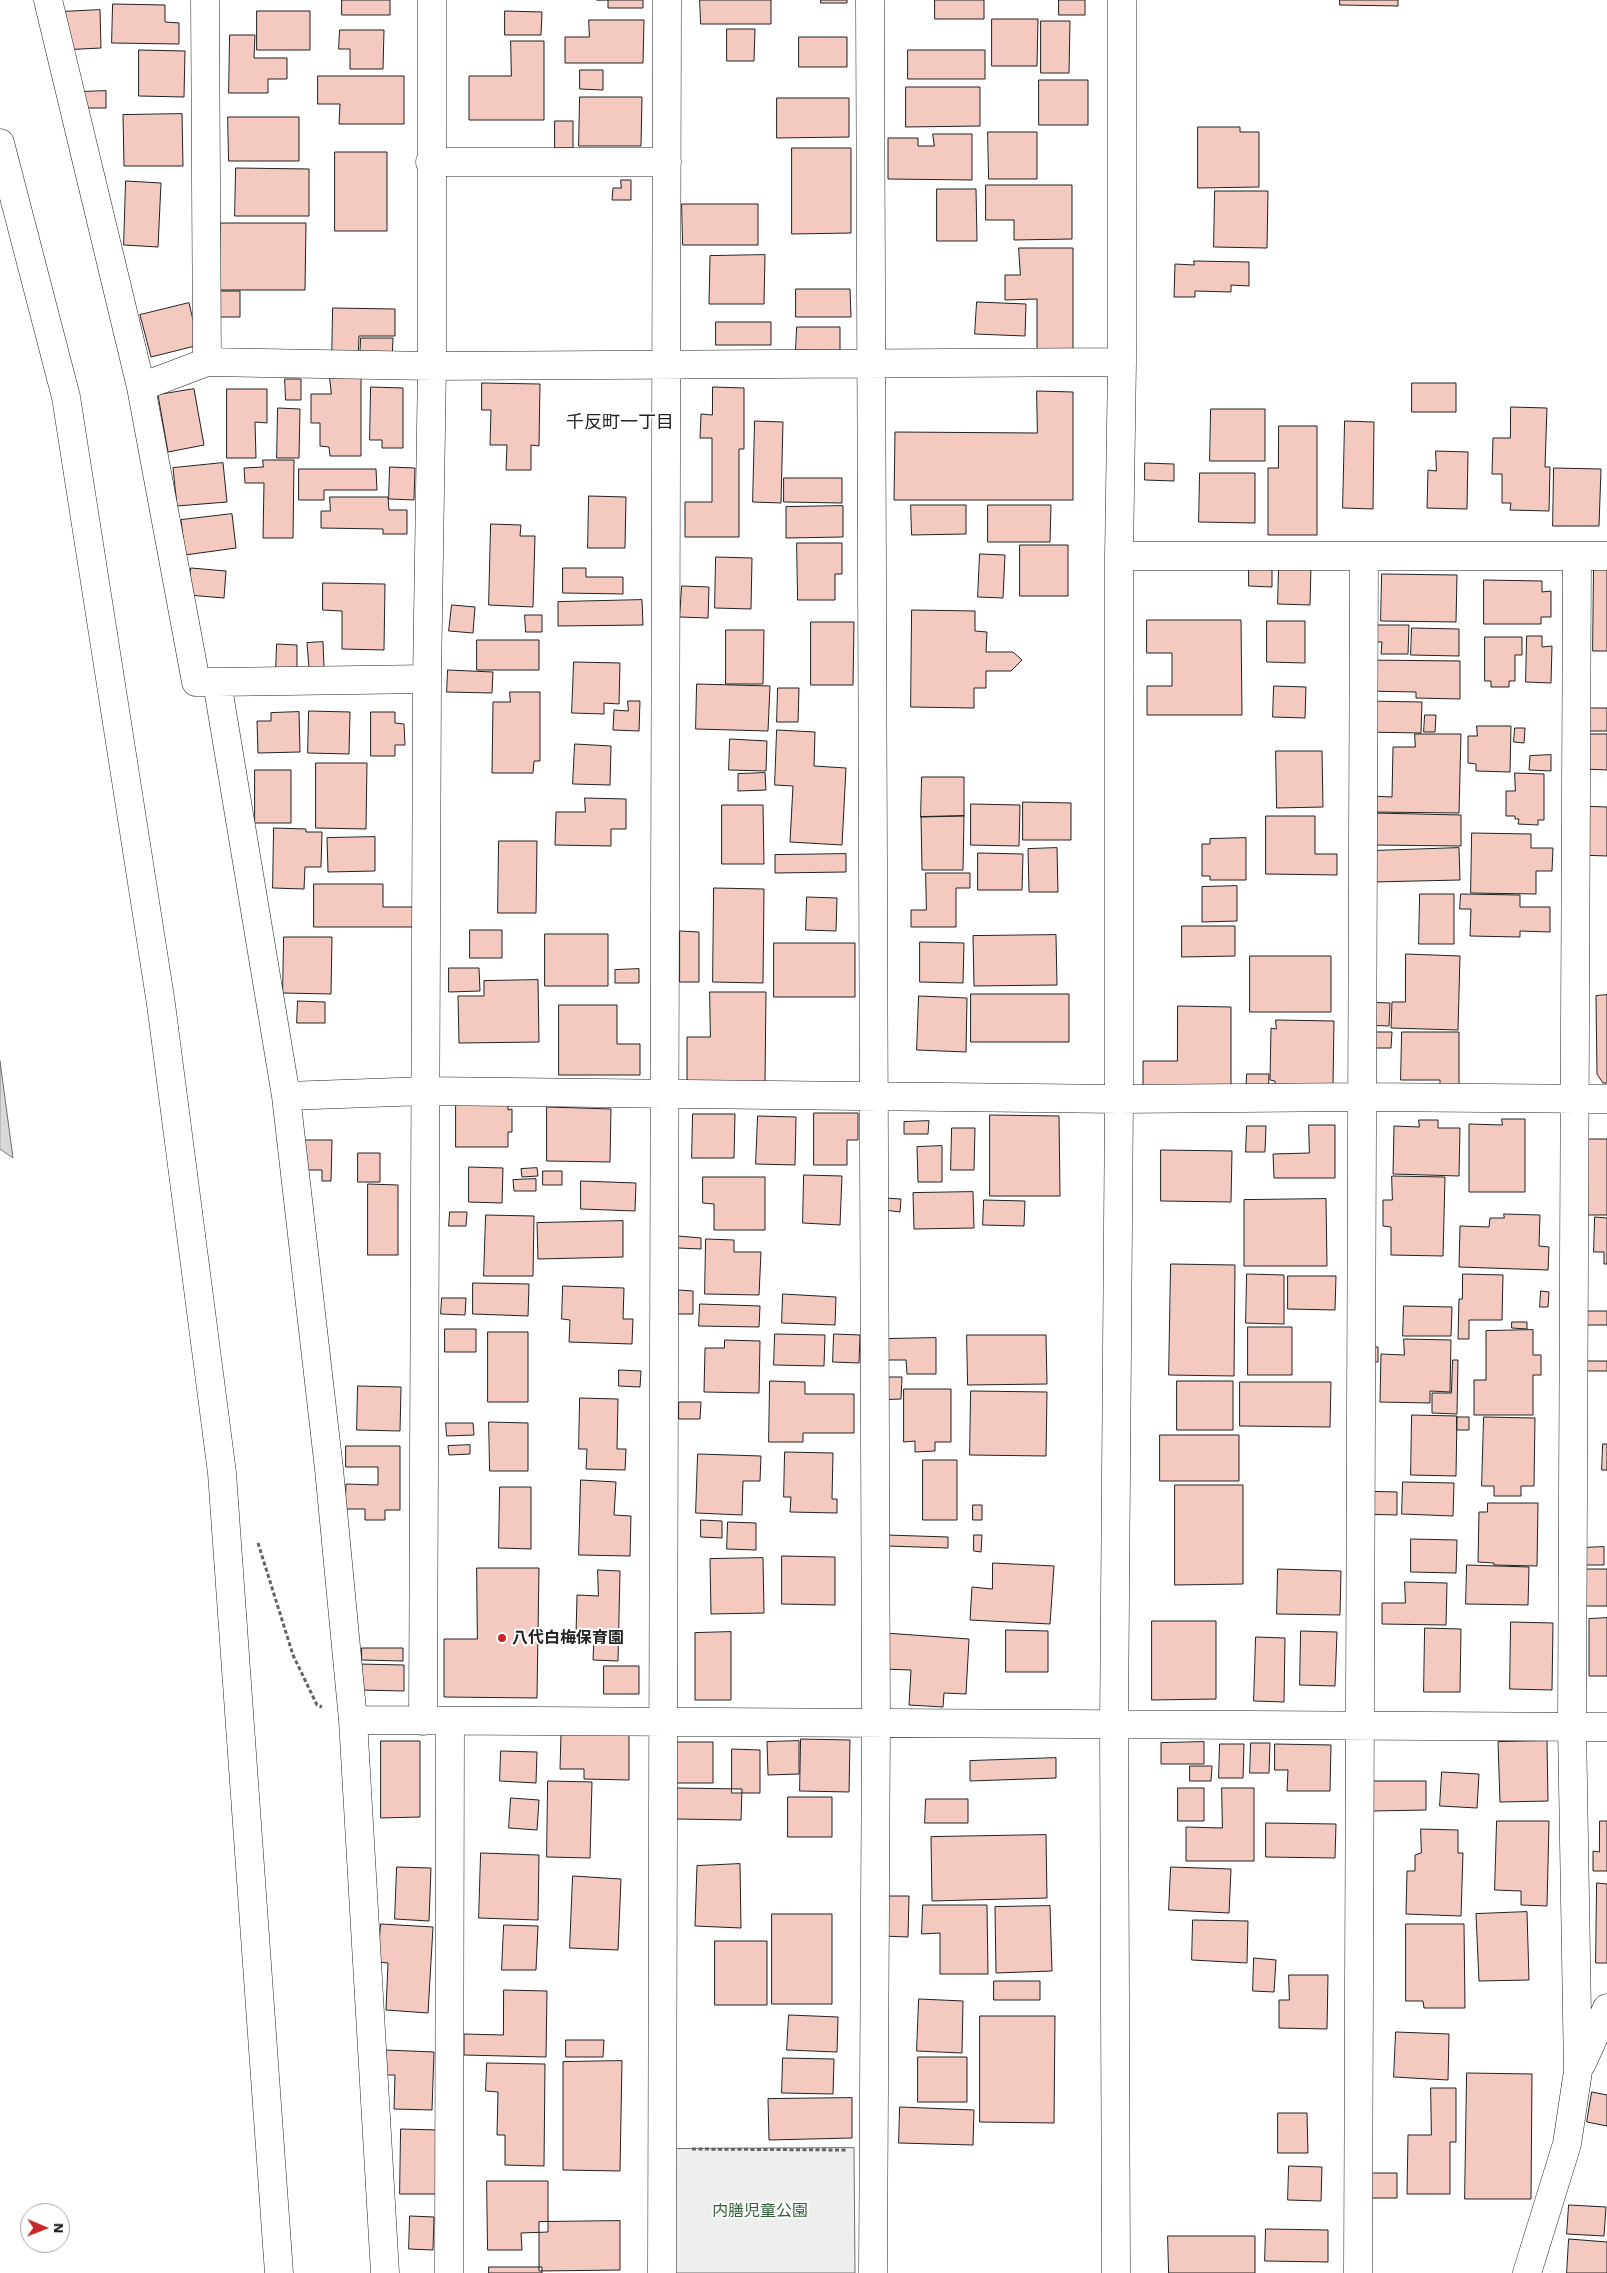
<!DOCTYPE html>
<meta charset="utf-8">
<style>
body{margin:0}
#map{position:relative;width:1607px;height:2273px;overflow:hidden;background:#fff;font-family:"Work Sans",sans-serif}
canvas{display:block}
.north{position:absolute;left:20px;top:2203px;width:50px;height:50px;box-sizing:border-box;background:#fff;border:1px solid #a7a7a7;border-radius:50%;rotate:91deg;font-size:14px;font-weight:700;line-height:20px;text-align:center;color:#222}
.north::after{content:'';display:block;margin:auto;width:18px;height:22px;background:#c62828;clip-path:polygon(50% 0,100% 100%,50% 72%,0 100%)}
</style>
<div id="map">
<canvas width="1607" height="2273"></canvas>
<div class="north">N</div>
</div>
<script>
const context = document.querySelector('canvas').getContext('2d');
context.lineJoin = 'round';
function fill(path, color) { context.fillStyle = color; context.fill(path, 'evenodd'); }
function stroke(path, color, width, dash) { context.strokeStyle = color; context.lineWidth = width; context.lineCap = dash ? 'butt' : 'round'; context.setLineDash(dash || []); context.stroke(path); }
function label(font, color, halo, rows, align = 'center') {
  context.font = font + ' "Work Sans","Noto Sans JP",sans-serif'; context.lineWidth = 4; context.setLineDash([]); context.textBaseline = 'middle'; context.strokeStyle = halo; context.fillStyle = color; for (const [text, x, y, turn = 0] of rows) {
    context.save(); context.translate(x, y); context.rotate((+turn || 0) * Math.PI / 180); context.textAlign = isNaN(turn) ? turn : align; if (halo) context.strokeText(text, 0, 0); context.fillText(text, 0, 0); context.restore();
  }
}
const green = new Path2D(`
 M854,2148l1,125h-187l-3,-124z`);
fill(green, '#eee');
stroke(green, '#6f6f6f', 1);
const water = new Path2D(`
 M0,1061l13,97 -13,-9z`);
fill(water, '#d9d9d9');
stroke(water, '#6f6f6f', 1);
const building = new Path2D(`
 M342,0h48v15h-48z
 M597,0h46v8h-35v-8z
 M700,0h71v24h-70z
 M821,0h26v3h-26z
 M935,0h49v19h-49z
 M1059,0h26v15h-26z
 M1340,0h58v6l-58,-1z
 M113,4l52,1v17l14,1v21l-67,-1z
 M100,10l1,38 -40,2 -1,-38z
 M257,11h53v39h-53z
 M505,11l37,1 -1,23h-36z
 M992,19h46l-1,47h-45z
 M589,20h55l-1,43h-78v-26h24z
 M1041,21h29l-1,52h-28z
 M727,29h28l-1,32h-27z
 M340,30h44l-1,39h-33v-20h-11z
 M230,35h25l-1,23h33v21h-19v14h-39z
 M799,37h48v30h-48z
 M511,41h33v79h-75v-44h42z
 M139,50l46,1 -1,46 -45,-1z
 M908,50h77v29h-77z
 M580,70h23v20l-23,-1z
 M318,76h86v48h-65l1,-20h-22z
 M1039,80h49v45h-49z
 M906,87h74v39l-74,1z
 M106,91v17h-26v-16z
 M580,97h62l-1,49h-62z
 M777,98h72v39l-72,1z
 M182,114l1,52h-59l-1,-51z
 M228,117h71v44h-70z
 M555,121h18v27h-18z
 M1198,127h42v5h19v55l-61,1z
 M988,132h49v47h-48z
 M933,134h39v46l-84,-1v-41h30v8h16z
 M792,148h59v85l-59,1z
 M335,152h52v79h-52z
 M236,168l73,1v47h-74z
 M621,180h10v20h-19l1,-12h8z
 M126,181l35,2 -3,64 -34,-2z
 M986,185h86v54l-58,1v-20h-28z
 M937,189h39l1,52h-40z
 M1215,191h53l-1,57 -53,-1z
 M682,204h76v41h-75z
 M221,223h85l-1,67h-85z
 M1019,248h54v101h-36v-50l-32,1v-25h15z
 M765,255l-1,49h-55l1,-48z
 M1194,261l55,1v24l-18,-1v7l-36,-1v6h-21l1,-33 19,1z
 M796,289h54l1,28h-55z
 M211,291h29v26h-29z
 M977,302l49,2 -1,32 -50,-2z
 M189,303l10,42 -48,12 -11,-42z
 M333,308l62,1v27h-36l-1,26h-26z
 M716,322h55v23h-55z
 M797,327h43v23h-44z
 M361,338h32l-1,24 -32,-1z
 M330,378h31v78h-31l-1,-9 -9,-1v-23h-9v-29h20z
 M285,379h16v21h-15z
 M482,383l58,1 -1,62 -8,-1v25h-25l1,-25h-17l1,-35h-9z
 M1412,383h44v29h-44z
 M371,387l32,1v60h-21v-8h-12z
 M713,387l31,1v61h-5v88h-54v-35h27v-64h-12l1,-24 11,1z
 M194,389l10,56 -36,7 -10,-57z
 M227,389h40v34l-12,-1 1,36h-29z
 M1037,391l36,1v108h-179l1,-68 142,1z
 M1511,407l36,1 -2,59h5l-1,44 -39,-1 1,-7h-9v-29h-10l1,-36h17z
 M278,408l22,1 -1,49h-22z
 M1211,409h54v52h-55z
 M755,421l28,1 -2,81 -28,-1z
 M1345,421l29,1 -1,87 -30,-1z
 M1279,426h38v109h-49v-67h10z
 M1436,451l32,1 -1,57 -40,-1 1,-38 8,1z
 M263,460h31l-1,78h-30l1,-55h-19l-1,-15 19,-1z
 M223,463l4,39 -50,4 -4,-38z
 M1145,463l29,1v17l-29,-1z
 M390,467l25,1 -1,32 -25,-1z
 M1554,468l47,1 -2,57h-46z
 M299,469h77l1,21h-53v10h-25z
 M1200,473h55v50l-56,-1z
 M784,478h58v25l-58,-1z
 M589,496l37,1 -1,51h-37z
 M330,497h58l1,13h18v24h-24v-5l-62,-1v-17h9z
 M911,505h55v29l-54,1z
 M988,505h63l-1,37h-62z
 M843,506v31l-57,1v-31z
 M232,514l4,34 -51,7 -4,-35z
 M491,524l30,1 -1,11h15l-2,71 -44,-2z
 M797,543h45v31h-7v26h-37z
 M1020,545h48v51h-48z
 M980,554l25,1 -2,43 -25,-1z
 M716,557l36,1 -1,51 -36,-1z
 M1594,561l13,1v89h-14z
 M1249,565l23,1v21l-23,-1z
 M1279,565l32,1 -1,39 -32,-1z
 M191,568l35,3 -2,27 -36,-3z
 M563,568h23v9h37v17l-60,-1z
 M1382,574l75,1 -1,47 -75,-1z
 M1484,580l58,1v11l9,-1v26h-10v7h-57z
 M323,583l62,1 -1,66 -42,-1v-38l-19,-1z
 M682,586l27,1 -1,31 -28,-1z
 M642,600l1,25 -85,1v-24z
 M452,605l23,2 -2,26 -24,-2z
 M912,610l63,1v20l12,1 -1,20h27l9,8 -11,11h-25v17h-12v20l-63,-1z
 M525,615h17v17h-16z
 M1147,620h94l1,95h-95v-29h25v-33h-25z
 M1267,621h38v42l-38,-1z
 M811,622h43l-1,63h-42z
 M1377,625h32l-1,29h-27l1,-12h-5z
 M1412,628l47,1v27l-48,-1z
 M726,630h38l-1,54h-37z
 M1527,636h15v11l10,-1 -1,37 -25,-1z
 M1485,637h37v18h-7v26h-6v6h-18v-6h-6z
 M477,640h62v30h-62z
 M323,642l1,25 -15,1 -2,-25z
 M277,644l20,1v26h-21z
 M1365,660l95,1v38l-44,-1v-6l-52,-1z
 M574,662l46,1 -1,41 -15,-1v11l-32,-1z
 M448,670l45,2 -1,21 -45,-1z
 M697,684l73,2 -2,45 -72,-2z
 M1274,686l32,1 -1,31 -32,-1z
 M778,688h21l-1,34h-21z
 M510,692h30v69h-6l-1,12h-41l1,-71h17z
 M628,701h12l-1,30 -26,-1 1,-20 14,1z
 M1365,701l57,1 -1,31 -57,-1z
 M1587,708h20v23h-21z
 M309,711l41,1 -1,42 -41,-1z
 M299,712l1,40 -42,1 -1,-32h14v-8z
 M371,712h24v11l9,1 1,21h-10v11h-24z
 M1425,715h11l-1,17h-11z
 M1477,726h34l-1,46 -34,-1v-7l-8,-1v-27h9z
 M1515,728h10l-1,15 -10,-1z
 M777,730l38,2 -1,34 32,2 -4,77 -52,-3 3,-56 -18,-1z
 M1415,734h46l-2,79 -88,-1v-16l21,1 1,-50h22z
 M1584,734h23v36l-23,-1z
 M730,739l37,2 -1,30 -37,-1z
 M575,744l36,2 -1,39 -37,-1z
 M1276,751h46l1,56 -46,1z
 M1551,755v16l-22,-1 1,-14z
 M316,763h51l-1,66 -50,-1z
 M255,770h36v53h-36z
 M765,773l1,17 -28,1v-17z
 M1515,773l29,1v46h-6v5l-20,-1 1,-5h-4v-3h-9v-25h9z
 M922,777h42v39l-43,1z
 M585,798l41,1v30h-15v17l-56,-1 1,-33h29z
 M1023,802l48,1v37h-48z
 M971,804l49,1 -1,41 -48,-1z
 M722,805h41l1,59h-42z
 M1579,806l28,1v49l-28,-1z
 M1374,813l87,2v31l-88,-1z
 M964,816l-1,54h-41l-1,-53z
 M1266,816h49v38h22v21l-71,-1z
 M274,828l32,1v3h16l-1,35h-16l-1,22 -31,-1z
 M1472,833l59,1v14h22l-1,23h-16v23l-65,-1z
 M375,837v34l-47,1 -1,-34z
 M1246,838v42h-36v-4h-8v-32h8v-5z
 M499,841h38l-1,72h-38z
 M1057,848l1,44h-29l-1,-43z
 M1459,848l1,32 -88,2 -1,-31z
 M978,853l45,1 -1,36h-44z
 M846,854v18l-71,1v-18z
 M926,873h44v15h-14v39h-45v-17h15z
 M314,884h69v23h30v20h-99z
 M1237,886v35l-35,1v-35z
 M714,888l50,1 -1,94 -50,-1z
 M1420,894h34v50h-35z
 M1461,894l59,1v12h30v25l-30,-1v6l-50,-1 1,-27h-11z
 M807,897l30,1 -1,33 -30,-1z
 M1182,926h53v30l-53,1z
 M470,930h32v28h-32z
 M680,931l19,1v50h-19z
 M545,934h63v52h-63z
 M1056,935l1,50 -83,1 -1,-50z
 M284,937h48l-1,57 -48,-1z
 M920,942l44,1 -1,40 -43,-1z
 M774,943h81v54h-81z
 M1406,954l54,2 -2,74 -67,-2 1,-26h13z
 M1250,956h81v56h-81z
 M449,968h30l1,23 -31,1z
 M639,969v14h-24v-13z
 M538,980l1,62 -80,1 -1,-47h26v-15z
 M710,992h56l-1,90 -78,-1v-44h23z
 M971,994h98v48h-98z
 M1607,995v88h-4l-6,-9 -1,-78z
 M919,996l48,2 -1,54 -49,-2z
 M298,1001l27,1v21h-28z
 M1363,1002l27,1 -1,23 -26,-1z
 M559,1005h58v39h23v31h-81z
 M1178,1006l53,1v83l-88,-1v-28h34z
 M1276,1020l58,1 -1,64 -58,-1v-3l-5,-1 1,-52 5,1z
 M1368,1032h24l-1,16h-23z
 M1402,1032h57v63l-19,-1v-14h-39z
 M1247,1074h22l-1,24 -22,-1z
 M456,1097h52v13l4,-1v23h-4v15h-52z
 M547,1107l64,2 -1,53 -63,-1z
 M814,1113h44v27h-11v25h-33z
 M693,1114h42l-1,44h-42z
 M990,1115l69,1 1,80h-70z
 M758,1116l38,1 -1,48 -39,-1z
 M1502,1119h23v73h-56v-68l33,1z
 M1419,1120h19v8h22l-1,48 -66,-2 1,-48 25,1z
 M929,1121l-1,13h-24v-12z
 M1309,1125h26v53h-61l-1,-24 36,-1z
 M1247,1126h19l-1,26h-19z
 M952,1128h23l-1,42h-23z
 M1588,1139h19v76h-21z
 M304,1140h28l-1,41h-9v-11h-18z
 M942,1146v36h-24l-1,-35z
 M1161,1150l71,1 -1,51 -70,-1z
 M358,1153h22v29h-22z
 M469,1167l34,1 -1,35 -33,-1z
 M537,1168l1,8 -16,1 -1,-8z
 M543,1171h19v14h-19z
 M804,1175l38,1 -2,49 -37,-2z
 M1392,1176l53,1 -2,79 -52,-1v-28l-8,-1v-26h9z
 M703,1177h62v53h-51v-26l-11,-1z
 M536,1179v12h-22l-1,-11z
 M581,1181l55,2 -1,28 -54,-2z
 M368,1184l30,1v70h-30z
 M973,1192l1,36 -60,1 -1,-36z
 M885,1198l16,1 -1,13 -16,-2z
 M1326,1199l1,67h-83v-66z
 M984,1200l41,1 -1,25 -41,-1z
 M450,1212h17l-1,14h-17z
 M1504,1214l36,1 -1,31 10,1 -1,23 -89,-3 1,-41 29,1 1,-9h14z
 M486,1215l48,1 -1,60h-49z
 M1595,1217l12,1v46h-3v-12h-10z
 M623,1221v36l-85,2 -1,-36z
 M678,1236l23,2v11l-23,-1z
 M706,1239l28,1v12h27l-2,43 -54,-1z
 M1171,1264l64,1 -1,111 -65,-1z
 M1247,1274l37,1v49l-38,-1z
 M1463,1274l40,1 -1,45h-33v19h-11l1,-40h3z
 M1288,1276h48l-1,34 -47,-1z
 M473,1283l56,1 -1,32 -55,-2z
 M563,1286l61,2 -1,31h10l-1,25 -63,-2 1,-22 -8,-1z
 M679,1290l14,1v23h-15z
 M1541,1291l8,1 -1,15h-8z
 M783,1294l53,3 -1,28 -53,-2z
 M442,1298h24l-1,17 -24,-1z
 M700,1304l60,2 -1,21 -60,-1z
 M1404,1306l48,1 -1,29h-48z
 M1587,1311h20v14h-20z
 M1512,1322h15v7l-15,-1z
 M1248,1327h44v48h-44z
 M445,1329h31v23h-31z
 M1533,1330v25h8v20h-8v40h-59v-35h12v-49z
 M488,1332h40v70h-40z
 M775,1334l50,1 -1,31 -50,-1z
 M834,1334l26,1 -1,28 -26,-1z
 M967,1335h79l1,49 -79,1z
 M936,1338v36h-29l-1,-14h-20v-21z
 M1404,1339l47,1 -1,52 -20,-1v12l-50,-1 1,-48 23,1z
 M725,1340l35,1 -1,52 -55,-1 1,-44h19z
 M1361,1346l17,1v15l-18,-1z
 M1453,1360h5l-1,54 -25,-1v-20h19z
 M1583,1361h24v10h-24z
 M619,1370l22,1 -1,16 -21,-1z
 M880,1377h22l-1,22 -26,1z
 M770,1381l35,1v12h49v39h-51v9h-34z
 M1177,1381h56v49h-56z
 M1240,1382h91l-1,45 -90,-1z
 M358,1386l43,1 -1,44 -43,-1z
 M904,1389h47v53h-16v9l-20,1v-11l-11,1z
 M971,1391l76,1 -1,64 -76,-1z
 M580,1398l38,1 -1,50h9l-1,21 -39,-1 1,-20h-8z
 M679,1402h22l-1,17h-21z
 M1412,1415l45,1 -1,60 -45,-1z
 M1457,1417h12v13h-12z
 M1484,1417l51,1 -1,68h-13v10h-27v-10h-12z
 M489,1422l39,1v48h-38z
 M446,1423h27l1,12 -27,1z
 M1160,1435h79v46h-79z
 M1603,1444h4v26h-5z
 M470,1445v9l-21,1 -1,-9z
 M346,1446h54v64h-15v10h-20v-11h-20l1,-25 32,1v-18h-32z
 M785,1452l48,1 -1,46h5v14l-47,-1 1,-15h-7z
 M698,1454l63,2 -1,25h-17l-1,34 -46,-2z
 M923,1460h34v60h-34z
 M581,1480l35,2 -2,33 17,1 -1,40 -51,-1z
 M1403,1482l51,1 -1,33 -51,-2z
 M1175,1485h68v99l-68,1z
 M500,1487h31v62l-32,-1z
 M1357,1491l40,1v23l-40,-1z
 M1488,1503h50l-1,63 -43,-1v-2l-16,-1 1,-50h8z
 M973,1505h9v15h-9z
 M701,1520l21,1v17l-21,-1z
 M728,1522l28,1v27l-29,-1z
 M887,1535l61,2v11l-61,-2z
 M974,1535h8l-1,17 -7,-1z
 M1411,1539l46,1 -1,33 -45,-1z
 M1604,1547v18h-24v-17z
 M782,1556l53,1v48l-53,-1z
 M763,1558l1,55 -53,1 -1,-55z
 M993,1563l61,3 -4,58 -80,-4 2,-33 20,2z
 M1467,1565l62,2 -1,38 -62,-1z
 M477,1568h62l-2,130 -93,-1v-58h33z
 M1278,1569l63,2 -1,44 -63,-1z
 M1583,1569h24v37h-24z
 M598,1570l22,1 -2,90 -25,-1 1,-24 -18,-1 1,-40 21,1z
 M1405,1582l42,1 -1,42 -64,-1v-21h23z
 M1607,1618v58h-18v-57z
 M1152,1621h64v78l-64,1z
 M1511,1622l42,1 -1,67 -42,-1z
 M1425,1628l36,1 -1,63h-36z
 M1006,1630l42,1v41h-42z
 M1301,1631l36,1 -2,54 -35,-1z
 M731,1632v68h-36v-67z
 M885,1633l84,6 -3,55 -22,-1 -1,14 -34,-2 2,-35 -28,-1z
 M1256,1637l29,1 -1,64 -30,-1z
 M362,1648h41v13l-41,-1z
 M358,1664l46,1v26l-46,-1z
 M604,1666h35v28h-35z
 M629,1726v54l-45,-1v-10h-24l1,-35z
 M801,1739l49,1 -1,52 -49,-1z
 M381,1741h39v76l-39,1z
 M799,1741v33l-31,1 -1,-33z
 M1547,1741l1,60 -48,1 -2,-60z
 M676,1742h37v41h-38z
 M1204,1742v22h-43v-21z
 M1251,1743h19l-1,30h-19z
 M1220,1744h24l-1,34h-24z
 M1275,1744l56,1 -1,46h-43l1,-21h-13z
 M732,1749l28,1v43h-28z
 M501,1751l36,1 -1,31 -36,-2z
 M1056,1758v20l-86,3v-20z
 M1190,1766h22l-1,15h-21z
 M1442,1772l37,2 -2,34 -37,-2z
 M548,1781l44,1 -2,76 -43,-1z
 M1373,1781h53v29l-53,1z
 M677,1788l65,1 -1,31 -64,-1z
 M1178,1788h26v33h-26z
 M1222,1788h32v73h-68v-34l36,1z
 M788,1797h44v40h-44z
 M511,1798l28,2 -2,30 -28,-2z
 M926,1799h42v24h-43z
 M1497,1821h52l-2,85 -26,-1v-14l-26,-1z
 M1600,1821h7v50h-14v-20l6,1z
 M1266,1823l70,1 -1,34 -69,-1z
 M1421,1829l37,1v23h5l-2,63 -55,-2 1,-43h8v-16l6,-2z
 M1046,1835l1,63 -115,3 -1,-64z
 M481,1853l58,2 -1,65 -59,-2z
 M740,1864l1,64 -46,-2 2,-60z
 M397,1867l34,1 -2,53 -34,-2z
 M1171,1867l60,2 -2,44 -60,-3z
 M573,1876l48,3 -3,71 -48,-2z
 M1597,1883l10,1v79h-11z
 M883,1896h26l-1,41 -26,-1z
 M923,1905h64l1,69h-48v-41l-18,1z
 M1050,1906l2,65 -56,2 -1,-66z
 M1527,1912l2,68 -50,1 -3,-67z
 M772,1914h60v90h-60z
 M1193,1920l55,1 -1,42 -55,-3z
 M381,1924l52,3 -5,86 -42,-3 2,-47 -10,-1z
 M1406,1924h58l1,84h-41l-1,-7h-17z
 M504,1925l34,1 -2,44h-34z
 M715,1941h52v64h-52z
 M1254,1958l22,2 -2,32 -21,-1z
 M1289,1975h39l-1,54 -48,-1v-28h10z
 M994,1981h46v19h-46z
 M504,1990l43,1 -1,66 -82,-2v-21l39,1z
 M919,1999l44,2 -1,52 -45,-2z
 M789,2015l49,2 -1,35 -50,-2z
 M980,2016h75l-1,107 -74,-1z
 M1396,2032l53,2 -1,46 -54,-3z
 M566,2040h38l-1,17h-37z
 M385,2050l49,2 -2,58 -38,-1 1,-34h-11z
 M918,2057h49v45h-49z
 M783,2058l51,1 -1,35 -51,-1z
 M622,2061l-2,110 -57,-1v-108z
 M487,2063l58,1 -1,102 -39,-1v-30h-8l1,-43 -12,-1z
 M1467,2073l65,1 -1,125h-66z
 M1431,2088h25v54h-6v52h-43l1,-59h23z
 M1592,2092l15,3v31l-20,-4z
 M852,2098v40l-83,2 -1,-41z
 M900,2107l74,3 -1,35 -74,-2z
 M1278,2113h29l1,40h-30z
 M401,2129l37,1 -1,64h-37z
 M1289,2166l33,1 -1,34 -33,-1z
 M1365,2173h32v25h-31z
 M487,2181h61v51l-27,1 1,17h-34z
 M1569,2205l37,2 -2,29 -37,-2z
 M410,2216l24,1 -1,33 -24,-1z
 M620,2221v49l-81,1v-49z
 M1266,2229l62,1v32l-63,-1z
 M1168,2236h87v37h-86z
 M1569,2239l38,3v31h-40z
 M489,2267h53v6h-53z`);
fill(building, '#f3c9c0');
stroke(building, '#222', 1);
const minor = new Path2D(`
 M48,0l93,387 55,295h21l69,414 43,373 24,251 32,553
 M205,0l2,362 225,4 690,-4
 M870,0l6,1723 -3,550
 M0,143l66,254 95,607 61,469 57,800
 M430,162h237
 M141,387l66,-25
 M1119,556h488
 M217,682l210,-3
 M286,1096l139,-5 694,8 244,-2 244,2
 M353,1720l1254,7
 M423,1721l4,-1042 5,-313v-366
 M1582,2063l25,-55
 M449,2273l1,-552
 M662,2273l5,-2273
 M1116,2273l-2,-549 5,-625v-543l3,-194v-362
 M1358,2273l6,-1717
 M1527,2273l40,-129 11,-73 -6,-345 5,-1170`);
stroke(minor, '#222', 29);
stroke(new Path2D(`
 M258,1543l35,112 24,50 5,2
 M692,2149l154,1`), '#646464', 3, [4, 2.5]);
stroke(minor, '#fff', 28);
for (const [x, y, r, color] of [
 [502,1638,5,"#c62828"]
]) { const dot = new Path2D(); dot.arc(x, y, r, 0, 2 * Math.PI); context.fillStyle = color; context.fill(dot); stroke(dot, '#fff', 2); }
label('bold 16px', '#222', '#fff', [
 ["八代白梅保育園",512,1638]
], 'left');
label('16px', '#2f5e38', '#fff', [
 ["内膳児童公園",760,2211]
]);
label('18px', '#222', '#fff', [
 ["千反町一丁目",620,423]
]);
</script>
